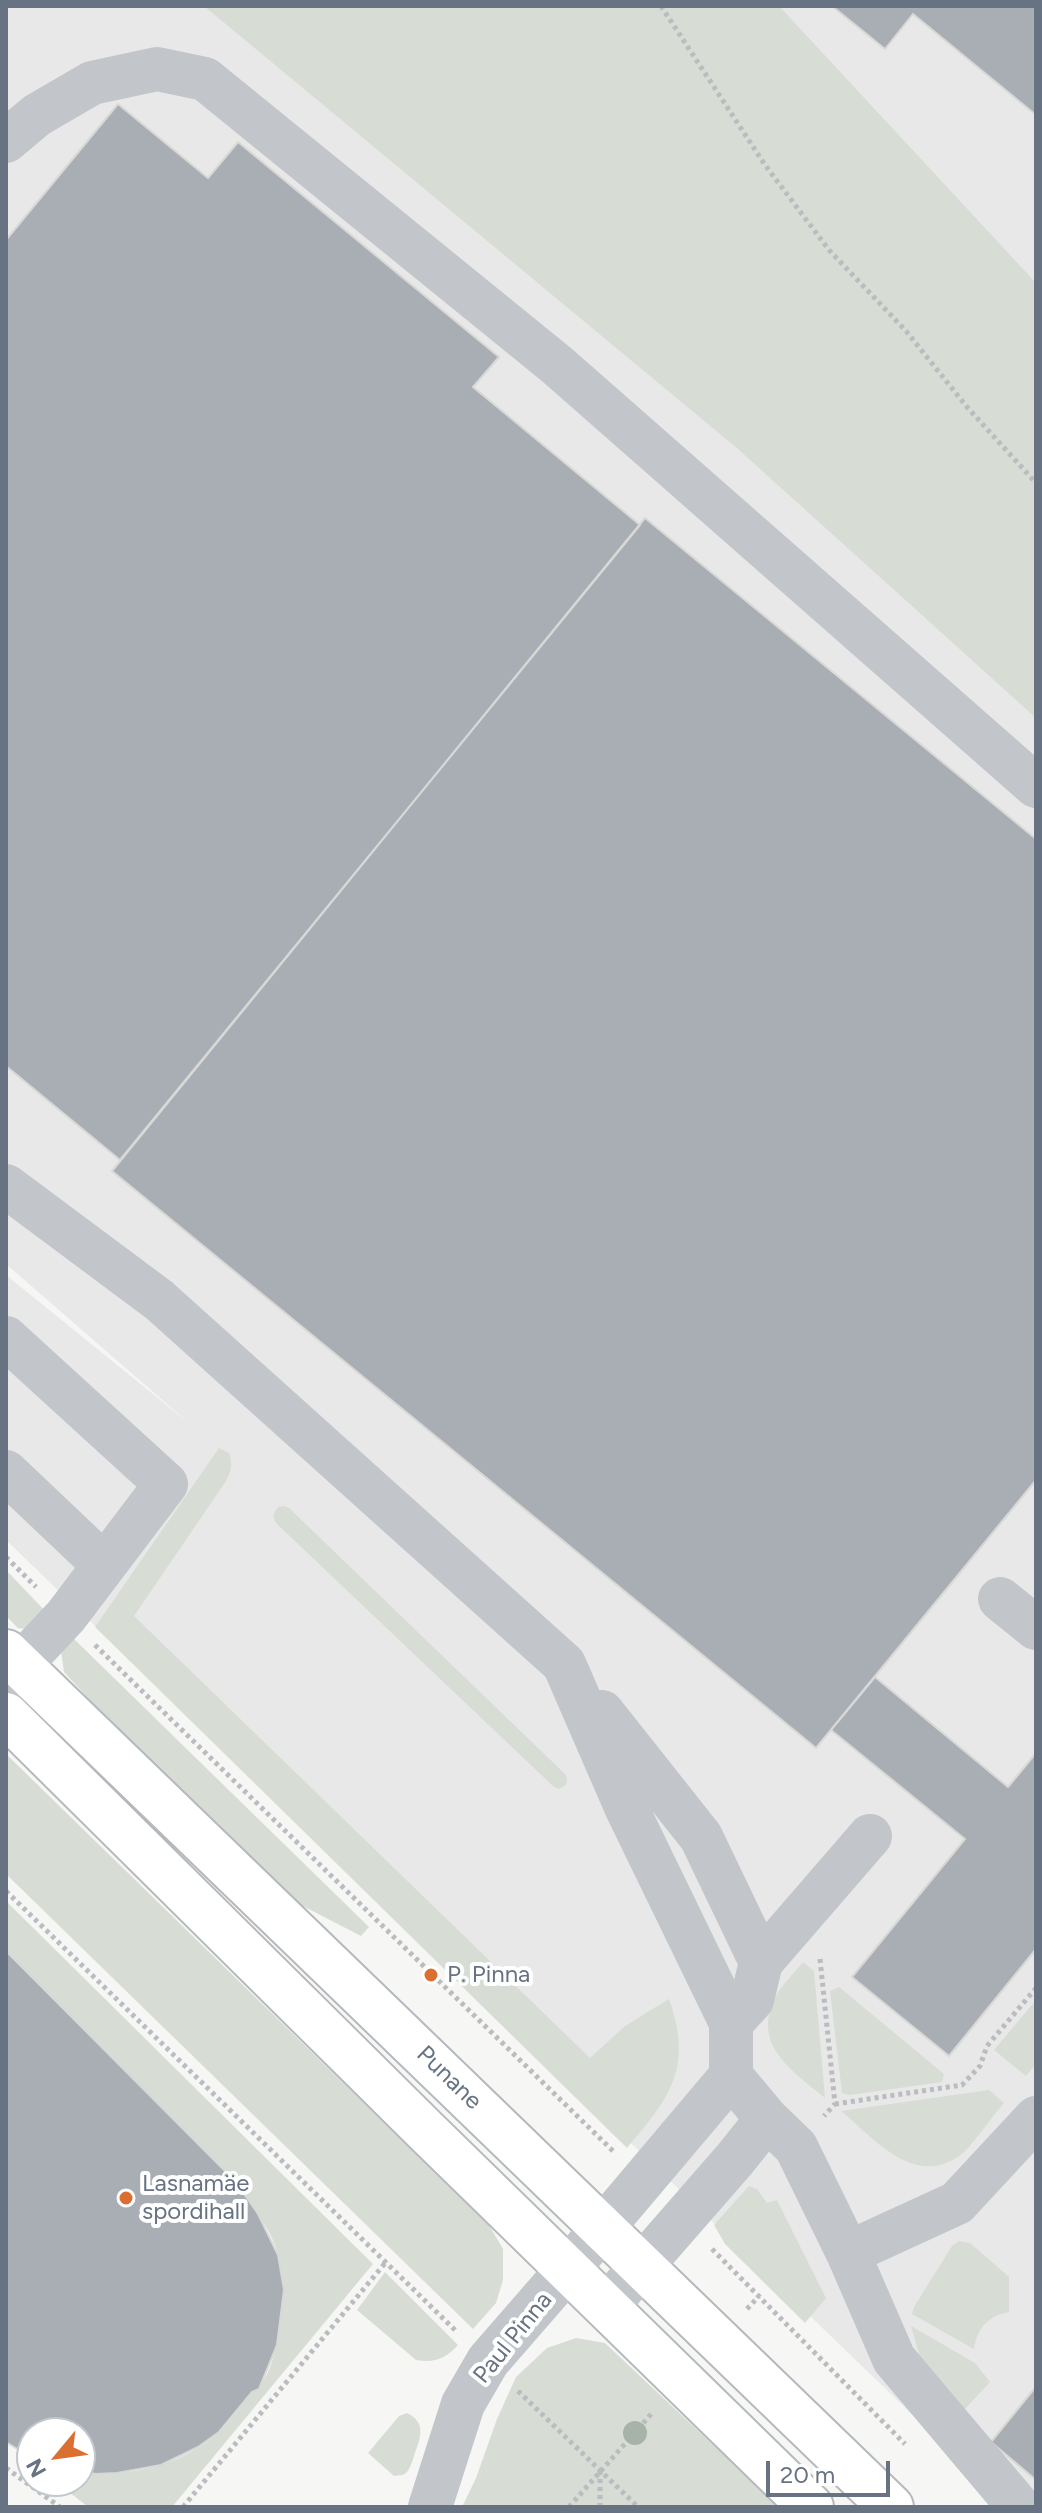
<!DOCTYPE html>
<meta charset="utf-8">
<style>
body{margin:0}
#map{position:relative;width:1042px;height:2513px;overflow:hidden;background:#f6f7f4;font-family:Figtree,sans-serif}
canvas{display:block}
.frame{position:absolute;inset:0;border:8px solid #677383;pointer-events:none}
.north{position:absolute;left:16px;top:2417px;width:80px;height:80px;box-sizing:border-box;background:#fff;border:2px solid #c2c7cd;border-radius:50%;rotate:241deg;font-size:22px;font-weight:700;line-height:32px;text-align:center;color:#677383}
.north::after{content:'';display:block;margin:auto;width:28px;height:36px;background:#da6f31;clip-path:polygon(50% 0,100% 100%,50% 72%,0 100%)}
.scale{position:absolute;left:766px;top:2461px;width:124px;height:36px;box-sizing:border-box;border:4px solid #677383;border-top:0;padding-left:10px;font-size:24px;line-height:28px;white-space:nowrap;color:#677383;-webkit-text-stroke:6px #fff;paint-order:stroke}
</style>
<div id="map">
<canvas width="1042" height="2513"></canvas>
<div class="frame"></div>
<div class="north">N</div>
<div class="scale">20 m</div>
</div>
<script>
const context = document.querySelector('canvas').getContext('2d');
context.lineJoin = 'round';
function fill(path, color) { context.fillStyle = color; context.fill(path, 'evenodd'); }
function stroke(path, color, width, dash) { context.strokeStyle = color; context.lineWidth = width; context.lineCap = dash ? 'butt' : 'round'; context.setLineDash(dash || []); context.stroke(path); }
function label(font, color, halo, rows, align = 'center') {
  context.font = font + ' Figtree,sans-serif'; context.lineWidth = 8; context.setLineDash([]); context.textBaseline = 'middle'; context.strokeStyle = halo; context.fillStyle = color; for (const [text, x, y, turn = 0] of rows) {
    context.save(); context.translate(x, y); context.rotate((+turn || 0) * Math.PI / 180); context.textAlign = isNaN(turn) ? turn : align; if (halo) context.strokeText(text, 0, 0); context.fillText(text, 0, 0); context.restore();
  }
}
fill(new Path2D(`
 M6,6h1030v2501h-28l-1002,-967v-265l184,149 -184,-160z`), '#e7e8e7');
fill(new Path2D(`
 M204,6h575l257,277v435l-298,-269z
 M219,1448l10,5c4,12 2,18 -3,28l-92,135 456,442 35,-32 44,-27c24,69 2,97 -42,149l-532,-521z
 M284,1506l5,2 276,266 2,4 -1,7 -7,4 -5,-2 -277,-263c-5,-6 -4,-13 2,-17z
 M6,1570l42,44 -15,16 -15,-2 -12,-12z
 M71,1636l298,291 -8,9 -64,-33 -175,-168 -58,-63 -3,-21z
 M6,1754l483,471 14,24v31l-7,23 -23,26 -467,-455z
 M6,1901l367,363 -201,243h-84l-33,-26h25v-10c48,8 104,-6 140,-40 12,-12 22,-26 32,-39 29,-14 34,-107 27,-135 -7,-27 -28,-53 -43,-75l-230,-231z
 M803,1962l11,9 11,127c-32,-27 -75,-53 -49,-102 7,-12 18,-23 27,-34z
 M839,1987l105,87 -2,8 -92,13 -8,-2 -12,-102z
 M1036,2000v64l-10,12 -32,-26z
 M989,2090l15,13c-12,13 -32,44 -45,53 -46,32 -85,-18 -118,-45z
 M749,2186l8,3 10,14 10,-3 49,98 -21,25 -80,-79 -11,-19z
 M959,2241l11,2 39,34v35c-21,4 -32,16 -35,37l-62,-35 2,-7 38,-61z
 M385,2272l73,73c-13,14 -23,18 -42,15l-59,-50z
 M911,2326l64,37 15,19 -26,28 -39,-44 -6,-12z
 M576,2338l29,5 174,164h-317l14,-29 21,-59 19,-42 31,-29z
 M407,2413c19,9 14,24 8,40 -2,6 -4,14 -8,19 -4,4 -7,3 -13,4l-26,-23 31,-37z`), '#d7ddd5');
const building = new Path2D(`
 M832,6h204v109l-123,-101 -28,35z
 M118,104l90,74 30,-36 261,215 -26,30 167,138 -520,635 -114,-94v-826z
 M645,518l391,321v641l-220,268 -704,-577z
 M875,1677l133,110 28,-34v196l-87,107 -97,-79 113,-138 -134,-109z
 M6,1951l230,231 22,32 20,41 6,35 -7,55 -18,44 -7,3 -33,40 -21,15 -37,18 -44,8 -21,1 -16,-3v-38h-48v25l-26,-16z
 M1034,2389l2,2v89l-45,-38z`);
fill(building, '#a9aeb5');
stroke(building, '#d8d8d6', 2);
const major = new Path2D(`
 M6,1652l885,855
 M6,1715l419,415 386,377`);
stroke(major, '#b5b9bd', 48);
stroke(new Path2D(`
 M661,6l104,159 64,85 77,81 61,76 69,76
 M6,1557l30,30
 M95,1645l519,507
 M6,1891l450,440
 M820,1959l15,145 -11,12
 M835,2104l127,-19 18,-19 7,-20 49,-58
 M712,2249l193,195
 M747,2309l12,-13
 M518,2391l120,116
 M6,2468l54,39
 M600,2471v36
 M183,2507l203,-245
 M569,2507l84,-95`), '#babcbf', 5, [4, 4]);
stroke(new Path2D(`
 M6,141l31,-26 55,-32 65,-14 48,10 352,286 479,421
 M6,1186l153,114 405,364 63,145 104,214v53l36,43 29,28 52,106 46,106 125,148
 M6,1338l160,146 -100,132 -60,64
 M6,1472l98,93
 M1000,1599l36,29
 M602,1712l99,125 60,125
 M731,2023l21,-23 9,-38 109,-126
 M848,2253l109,-50 79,-85
 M606,2307l129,-148 32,-40
 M430,2507l33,-103 25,-43 80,-92 163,-193`), '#c2c5c9', 44);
stroke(major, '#fff', 44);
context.fillStyle = '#a7b3a6';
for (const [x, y] of [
 [635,2433]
]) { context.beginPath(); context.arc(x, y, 12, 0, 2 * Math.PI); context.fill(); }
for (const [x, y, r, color] of [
 [431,1975,8,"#da6f31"],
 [126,2198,8,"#da6f31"]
]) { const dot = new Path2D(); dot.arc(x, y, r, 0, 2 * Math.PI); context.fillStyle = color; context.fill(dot); stroke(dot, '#fff', 3); }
label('24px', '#677383', '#fff', [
 ["P. Pinna",447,1975],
 ["Lasnamäe",142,2184],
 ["spordihall",142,2212]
], 'left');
label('24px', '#677383', '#fff', [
 ["Punane",449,2078,44],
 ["Paul Pinna",513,2338,-51]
]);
</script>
